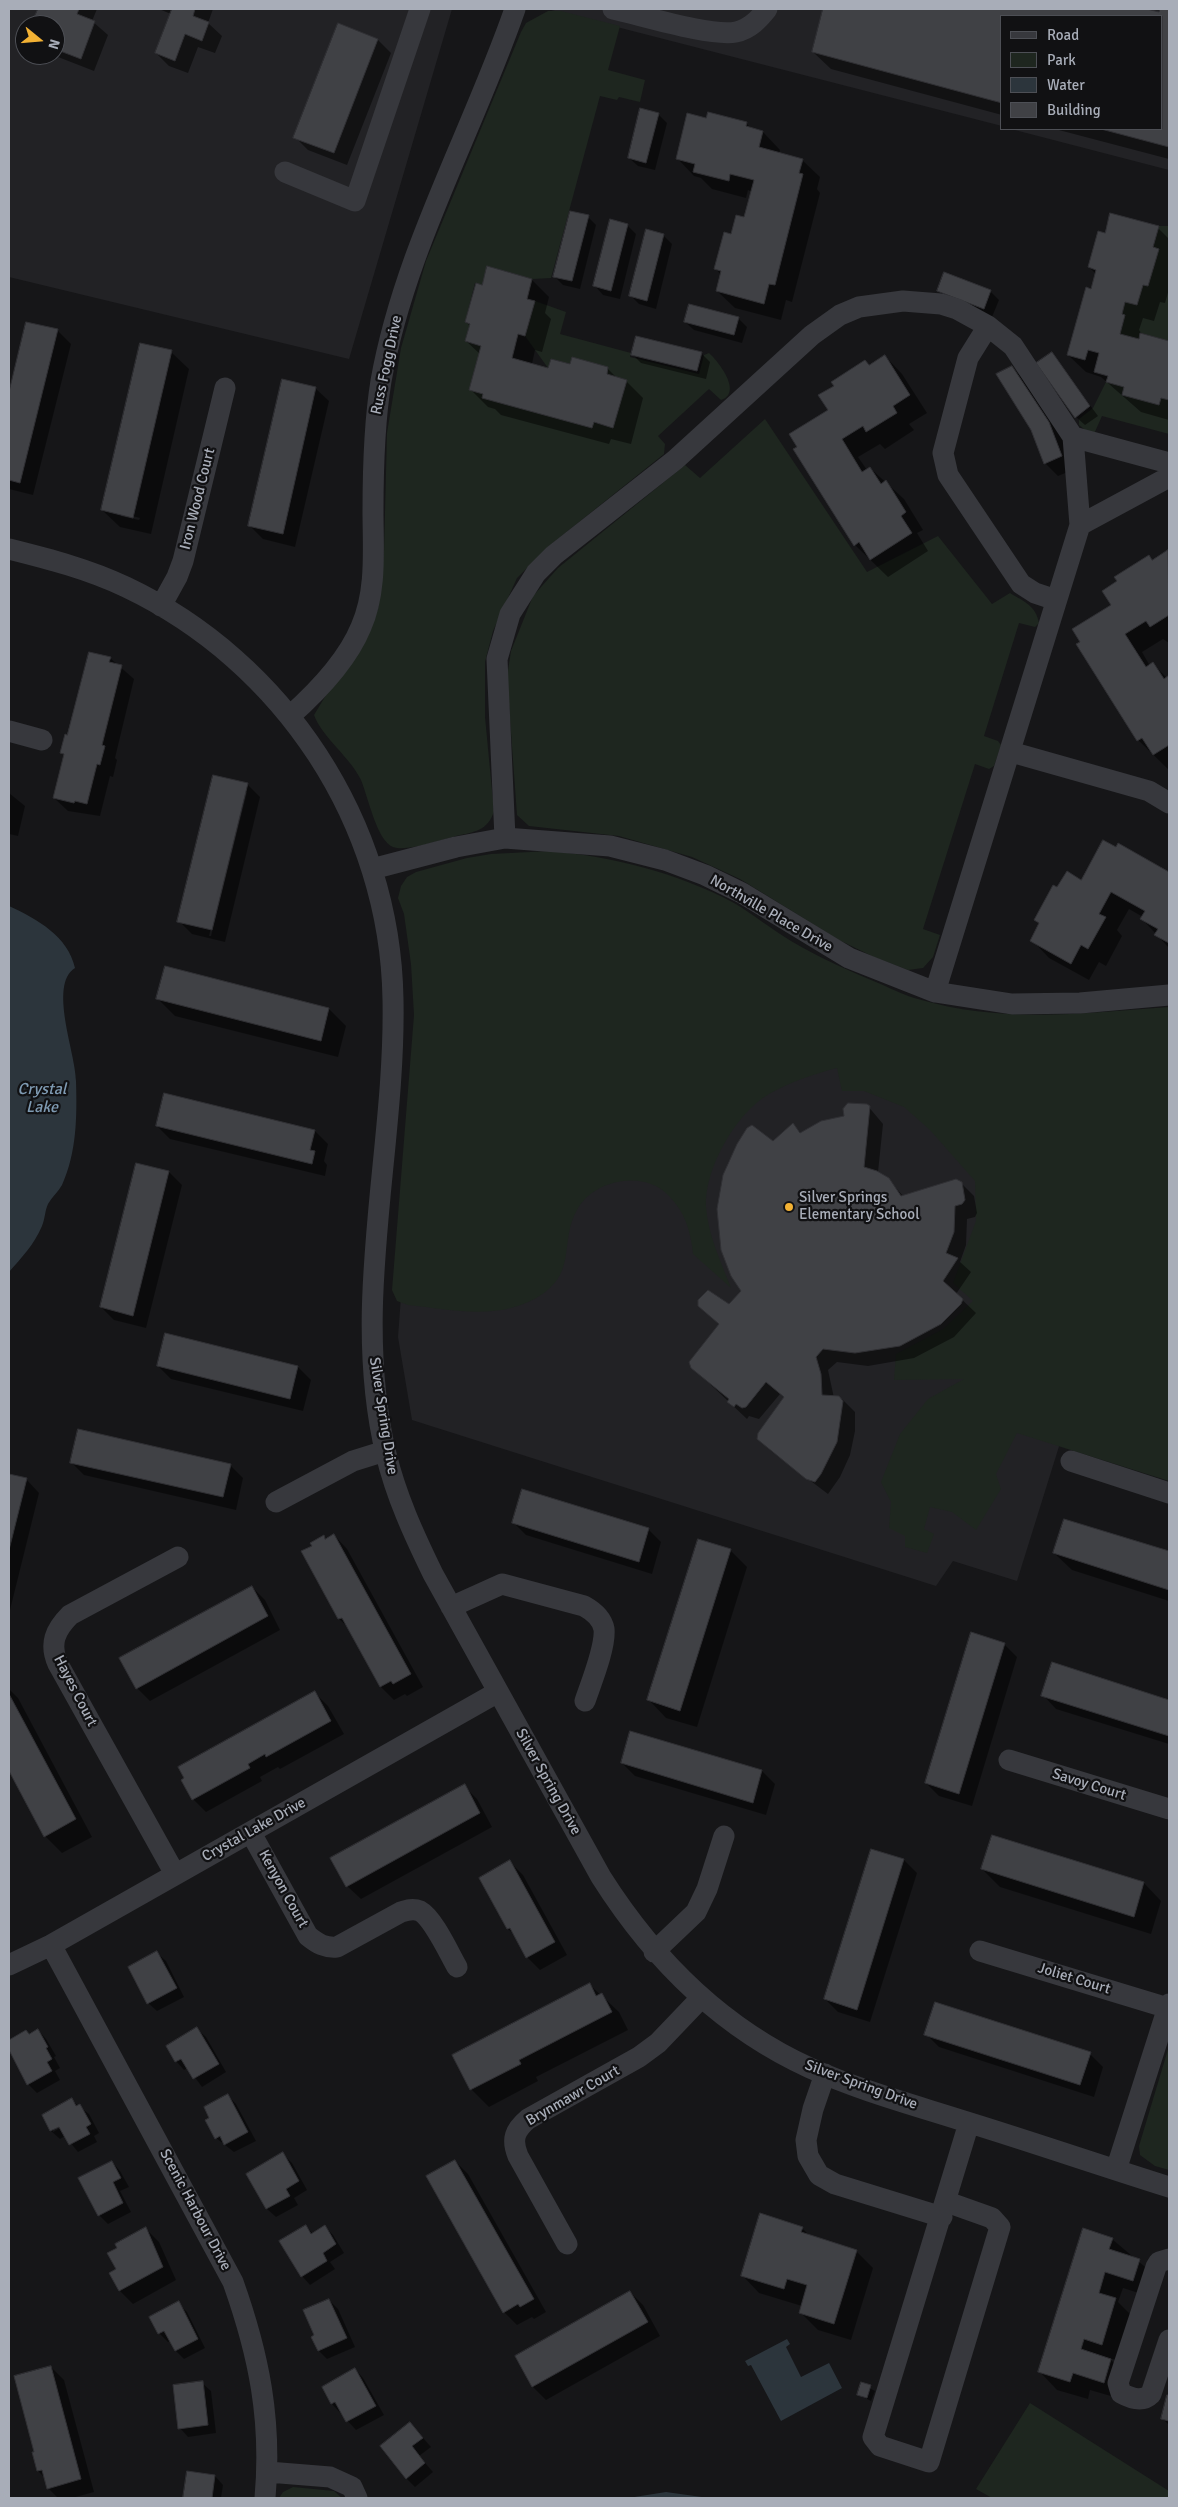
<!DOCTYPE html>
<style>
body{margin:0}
#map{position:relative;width:1178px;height:2507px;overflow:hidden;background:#161618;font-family:Signika,sans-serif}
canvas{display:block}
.frame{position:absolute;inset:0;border:10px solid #a8adb8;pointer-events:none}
.legend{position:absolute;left:1000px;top:15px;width:162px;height:115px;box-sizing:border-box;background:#111113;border:1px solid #4d4f55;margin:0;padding:6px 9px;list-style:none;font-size:15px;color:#a8adb8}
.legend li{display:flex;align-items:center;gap:10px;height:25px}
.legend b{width:25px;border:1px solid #4d4f55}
.north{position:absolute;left:15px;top:15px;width:50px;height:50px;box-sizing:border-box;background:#111113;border:1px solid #4d4f55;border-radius:50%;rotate:107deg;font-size:14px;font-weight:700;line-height:20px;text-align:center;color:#a8adb8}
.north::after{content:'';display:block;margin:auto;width:18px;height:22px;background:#f2b134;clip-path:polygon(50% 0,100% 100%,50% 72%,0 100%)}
</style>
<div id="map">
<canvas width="1178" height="2507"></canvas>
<div class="frame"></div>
<ul class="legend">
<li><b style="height:6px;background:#37383d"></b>Road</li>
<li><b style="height:14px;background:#1e261f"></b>Park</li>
<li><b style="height:14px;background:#2c353c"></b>Water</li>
<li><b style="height:14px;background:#404145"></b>Building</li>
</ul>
<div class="north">N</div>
</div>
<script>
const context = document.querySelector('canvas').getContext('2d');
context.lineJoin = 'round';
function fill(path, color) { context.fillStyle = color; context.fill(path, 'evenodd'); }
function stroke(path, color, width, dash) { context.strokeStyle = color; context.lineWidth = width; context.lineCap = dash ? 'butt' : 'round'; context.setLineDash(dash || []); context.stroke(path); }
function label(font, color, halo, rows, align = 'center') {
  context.font = font + ' Signika,sans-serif'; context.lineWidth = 4.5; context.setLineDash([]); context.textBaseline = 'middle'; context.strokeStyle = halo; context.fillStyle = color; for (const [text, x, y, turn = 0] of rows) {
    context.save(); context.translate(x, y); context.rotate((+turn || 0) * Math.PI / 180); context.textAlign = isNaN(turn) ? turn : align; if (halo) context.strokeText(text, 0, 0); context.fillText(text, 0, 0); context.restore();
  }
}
fill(new Path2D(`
 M9,9h443l-103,350 -340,-82zM25,25h30v30h-30z
 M547,9h622v161l-158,-41h151v-113h-160v110z
 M423,1001l746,59 -108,380 -44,141 -64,-20 -17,25 -524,-166 -14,-83z`), '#222225');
fill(new Path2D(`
 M548,11h13l59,15 -12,44 37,10 -5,22 -21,-5 -2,3 -17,-4 -49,182 -19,1 -45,-13 -5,19 -7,-2 -10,39 5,2 -5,17 16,5 1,51 131,30 14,-47 -20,-6 1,-7 -38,-3 -19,-5 -3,9 -23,-32 10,-35 31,11 -6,22 71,19 -1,4 69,17 5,-19 5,-2c10,9 34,40 12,47l-12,-11 -51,47 7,8 -1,10 -115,92 -32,32 -24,53 -8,31v55l9,94c-6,20 -20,21 -38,25 -15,4 -49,16 -63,11 -16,-6 -25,-50 -32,-67 -11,-23 -39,-43 -47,-65l64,-106 6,-58 3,-118 14,-85 25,-87 95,-229 5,-9z
 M1159,226h10v115l-28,-8 -2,6 -19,-5 5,-19 -3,-1 3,-12 18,-17 5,1 10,-37 -5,-2z
 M1106,382l18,5 -1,8 36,10 2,-7 8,2v34l-67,-18 -8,18h-4l-11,-9v-6l14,-11z
 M765,419l102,153 71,-36 54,68 18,-11c15,9 26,13 29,30l-4,4 -16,-4 -35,113 14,5 3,4 -7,21 -5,3 -14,-5 -52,165 17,6 -7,22 -10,11 -15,2 -34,-13 -35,-17 -99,-61 -48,-22 -73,-21 -90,-10 -12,-11 -10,-138 4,-26 22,-55 25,-28 127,-103 15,13z
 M550,851c64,6 126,21 184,52 19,11 37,26 57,38 29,17 60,31 92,44 11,5 23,11 35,14 83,25 167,14 251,8v474l-152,-48 -21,41 5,15 -25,41 -24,-18 -22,-5 -6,22 10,5 -7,19 -22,-6v-11l-16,-8 2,-26 -10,-20 19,-48 28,-35 36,-20 -70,1 2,-26 47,-25 30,-28 -20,-18 23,-62 -1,-40 -45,-51 -26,-23 -40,-16h-22l-5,-23c-23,6 -47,14 -68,26 -33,19 -65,75 -63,113 2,28 15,55 25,81l-38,-34c-2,-22 -8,-42 -24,-58 -25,-27 -76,-16 -92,14 -17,29 -1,60 -33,83 -41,29 -90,17 -136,12l-11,-4 -5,-11 22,-275 -3,-51 -7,-50 -6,-16 3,-12 6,-9 9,-5 51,-14 24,-4z
 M1169,2046v124l-14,-4 -15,-11 -1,-9z
 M1030,2403l139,88v7h-177l-16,-9z
 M293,2487l41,4 8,7h-63l4,-6z`), '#1e261f');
fill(new Path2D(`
 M9,906c28,13 59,30 66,62 -27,17 1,85 1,113 1,35 1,71 -14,104 -4,7 -10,12 -14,19 -3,6 -3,15 -6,22 -8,19 -20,31 -33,46z
 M787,2339l3,5 -4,3 15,30 28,-14 13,25 -61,33 -30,-56 -3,1 -3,-5z
 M666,2492l43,6h-81z`), '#2c353c');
fill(new Path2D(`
 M39,9h58l-5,12 16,14 -14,36 -41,-16h2v-30h-22z
 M159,9h54l-5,14 14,13 -7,17 -17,-6 -10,26 -19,-7 -13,-13 15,-39z
 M825,9h317l18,5 1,-5 8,1v149l-114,-30h107v-113h-160v99l-171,-46 -18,-17z
 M378,40l13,13 -44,112 -39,-15 -13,-13z
 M658,114l9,9 -12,47 -17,-4 -9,-8z
 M707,119l39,4 7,7 10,2 17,18 -1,4 23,6 18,17 -3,12 3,4 -28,109 -6,-2 -5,20 -46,-12 -18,-17 4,-16 -5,-6 15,-33 14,-17 7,-27 -4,-2 -2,8 -34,-9 -11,-11 -7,-2 -17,-18z
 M588,217l8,8 -16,64 -17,-4 -9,-9z
 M627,225l9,9 -16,65 -17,-4 -8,-9z
 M1158,228l11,11v50l-4,14 -5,-1 -6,19 -11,-3 -4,12 3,4 27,8v78l-28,-8 -40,-35 -15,-5 -18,-17 28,-81 -7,-7 17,-32z
 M663,235l9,9 -16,65 -17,-5 -8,-8z
 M532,280l17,17 -4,16 6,6 -9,33 -7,-2 -3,14 17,5 22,-3 37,3 9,9 9,3 17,17 -12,46 -20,-5 -2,5 -108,-29 -6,-6 -7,-2 -18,-18 10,-35 -14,-13 4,-15 -4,-4 17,-36z
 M938,291h52l9,9 -7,17 -45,-18z
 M738,318l9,9 -5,16 -48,-13 -9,-8z
 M27,323l31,8 13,13 -38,151 -24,-6v-92z
 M171,352l18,17 -38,165 -31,-7 -18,-17zM121,513l19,5 -1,2 -18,-4z
 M701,353l9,9 -4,17 -65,-16 -8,-8z
 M1051,353l47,63 -13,9 -9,-8z
 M885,356l17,18 25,39 -18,11 5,6 -29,19 -5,-5 -22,13 9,13 3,-2 34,31 19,31 -6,3 11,18 -40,26 -33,-32 -57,-98 72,-81z
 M1012,367l13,14 37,55 13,33 -17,7 -13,-13z
 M315,388l14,13 -34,146 -32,-8 -13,-13z
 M1168,552l1,91 -6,-4 -21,13 8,14 3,-2 14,14 2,-1v93l-31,-30 -26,-135 41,-44z
 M110,658l24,21 -19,79 2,2 -4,17 -3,-1 -10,40 -32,-5 -14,-13 11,-42 -4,-4z
 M247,784l13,13 -35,145 -33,-8 -13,-13zM244,792h3l-36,144h-2z
 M9,793l16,13 -7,30 -9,-2z
 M1119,845l50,28v75l-27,-29 1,-2 -14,-8 -12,21 5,6 -16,30 -7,-4 -10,18 -40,-22 -17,-18 8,-15 -5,-5 23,-31 24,-8z
 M158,999l171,10 17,17 -8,31 -163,-41z
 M867,1105l16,19 -5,48 10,7 16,18 57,-14 13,13 3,17 -2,4 -8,2 -1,26 -6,17 11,10 -15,22 20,19 -22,24 -40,21 -46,8 -31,-4 -9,8 6,28 8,1 13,13v19l-5,24 -10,22 -12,17 -57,-43 -13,-13 27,-40 -5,-4 -21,25 -10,-3 -2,3 -55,-52 28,-42 -20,-20h29l13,-13 -21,-104 7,-25 20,-34 26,13 19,-17 9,9 44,-17z
 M157,1126l158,5 13,13 -4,17 3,4 -2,11 -155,-37z
 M169,1172l13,13 -36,143 -32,-8 -13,-13z
 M158,1366l140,1 13,13 -8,31 -132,-32z
 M71,1462l159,3 13,13 -7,32 -152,-35z
 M9,1475l17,4 13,14 -30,121z
 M1065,1520l104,33v48l-97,-31 -18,-17z
 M513,1522l135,7 13,13 -9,32 -126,-39z
 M334,1535l13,14 76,138 -16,9 -2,-2 -11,6 -13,-13 -32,-59 -10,-9 -26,-73 10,-9 3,3z
 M730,1550l17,17 -50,160 -31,-9 -17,-18z
 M252,1587l13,13 15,30 -130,71 -13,-13z
 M1004,1644l13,13 -45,149 -33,-10 -13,-13z
 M1053,1664l116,37v43l-113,-35 -13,-14z
 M9,1689l9,9 74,139 -30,16 -17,-17 -36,-67z
 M315,1693l13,13 16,28 -64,35 -2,-2 -18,10 2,4 -56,31 -13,-13z
 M631,1732l131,39 13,13 -9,31 -131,-39 -13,-13z
 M464,1786l13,13 15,28 -131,72 -14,-13 -15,-28z
 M872,1850l32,10 13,13 -47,149 -32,-10 -13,-13z
 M510,1862l13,13 44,80 -27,15 -13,-13 -10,-20 -9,-8 -27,-51z
 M982,1869l162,14 17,18 -10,33 -151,-47z
 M157,1953l9,8 18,36 -27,14 -9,-8z
 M590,1985l29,27 9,18 -92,47 2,4 -49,26 -18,-18 -17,-34z
 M197,2029l9,8 20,35 -24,15 -14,-19 -4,2 -8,-9z
 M38,2030l8,9 10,17 -2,1 6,11 -5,3 5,9 -23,13 -9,-9 -19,-36v-7l17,-9 4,3z
 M926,2034l164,20 13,13 -9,30 -155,-50z
 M228,2096l8,8 20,37 -22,11 -18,-14z
 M71,2100l18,14 10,19 -5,3 3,6 -19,10 -13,-16 -5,3 -9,-8 -8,-16zM65,2125l-12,7v-3z
 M283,2154l9,9 15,27 -13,8 4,7 -22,12 -9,-8 -20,-35z
 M455,2161l13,13 78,138 -12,7 -2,-2 -15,8 -13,-13z
 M112,2162l8,9 9,16 -9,4 11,21 -23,12 -9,-9z
 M306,2226l7,8 12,-7 8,8 11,18 -14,9 5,7 -25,16 -8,-9z
 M802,2228l9,9 45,14 17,17 -22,72 -33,-10 -18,-18 2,-6 -43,-13 -17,-18z
 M146,2229l13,13 17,38 -43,24 -13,-13 -10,-18 7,-3z
 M1112,2239l45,38 -6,20 -28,-9 -5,14 15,15 -14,44 -10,-3 19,19 -7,22 -31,-9 -2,9 -31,-9 -17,-18z
 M630,2292l13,13 17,31 -114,64 -13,-13 -16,-30z
 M329,2300l9,9 17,38 -28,12 -8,-8 -3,-16z
 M178,2303l9,9 18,36 -21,11 -8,-8 -5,-10 -3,1 -9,-9 -8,-16z
 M51,2367l13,13 30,112 -22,6h-14l-10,-10 -3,-10 -7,-7 -2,-18z
 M355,2369l8,9 21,37 -28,15 -24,-26 -9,-17z
 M202,2383l9,8 5,42 -28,4 -8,-9z
 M862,2384l13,7 -4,10 -12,-6z
 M1168,2396l1,1v28l-7,-7z
 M410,2423l21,24 -12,9 14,16 -18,15 -9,-9z
 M188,2472l27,4 8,9 -2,13h-37z`), '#0007');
const building = new Path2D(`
 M38,9h41l-2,5 18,7 -14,38 -26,-10v-24h-24z
 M172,9h23l-2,7 16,6 -7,19 -17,-7 -10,27 -20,-8z
 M823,9h324l12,3 1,-3h9v138l-68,-18h61v-113h-160v87l-190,-51z
 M338,23l40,16 -44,114 -41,-15z
 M640,108l19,5 -13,50 -18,-5z
 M708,112l39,10 -1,4 17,5 -4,16 44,12 -4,14 4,1 -28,111 -6,-1 -5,20 -48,-13 5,-20 -7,-2 10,-37 7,2 5,-19 8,2 10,-37 -24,-6 -1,7 -36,-9 2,-8 -19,-5 11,-46 19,5z
 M570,211l19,4 -17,66 -19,-4z
 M1110,213l49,13 -6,21 6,2 -11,37 -5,-1 -6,20 -12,-3 -3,12 3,1 -5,19 19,5 1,-6 29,8v59l-8,-2 -2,7 -37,-10 2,-8 -18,-5 2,-6 -14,-4 5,-19 -11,-3 -3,10 -18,-5 19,-68 5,2 5,-19 -8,-3 10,-36 7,2z
 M610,219l18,5 -17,67 -18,-5z
 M646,229l18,5 -17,67 -18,-5z
 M487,266l45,13 -5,20 8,2 -10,35 -7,-2 -6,24 36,10 3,-9 19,5 2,-7 36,10 -1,7 20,6 -14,48 -19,-6 -2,6 -110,-30 1,-4 -14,-4 12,-44 -16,-5 5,-17 -5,-2 11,-39 6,2z
 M944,272l47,18 -7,19 -47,-18z
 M689,304l50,13 -5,18 -50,-13z
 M26,322l32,7 -38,154 -11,-3v-88z
 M636,336l66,16 -5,19 -66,-16z
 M140,343l32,7 -39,168 -32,-8z
 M1052,352l38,54 -15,12 -39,-55z
 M885,355l25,40 -17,11 4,7 -31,19 -3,-6 -21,13 20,33 8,-5 11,17 5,-4 20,32 -5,4 11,17 -42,27 -11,-18 -5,4 -61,-97 4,-2 -8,-13 39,-24 -10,-15 16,-9 -3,-4 34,-22 4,5z
 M1012,366l37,56 13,34 -18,8 -13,-34 -35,-56z
 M282,379l34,8 -33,147 -35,-8z
 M1168,550l1,65 -19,12 -4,-6 -21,13 21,33 7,-5 11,17 5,-4v70l-16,10 -11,-17 -5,3 -61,-97 4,-2 -8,-13 39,-24 -9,-14 15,-10 -3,-4 35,-22 3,5z
 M89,652l22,5 -2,5 13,3 -20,80 3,1 -5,19 -3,-1 -10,40 -12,-3 -1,2 -21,-5 11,-44 -4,-1 5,-19 2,1z
 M213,775l35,8 -36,147 -35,-8z
 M1103,840l13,7 2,-4 51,29v71l-15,-8 4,-6 -18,-10 5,-8 -34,-19 -12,22 7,3 -18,32 -7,-4 -10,19 -41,-23 9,-18 -5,-3 19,-35 4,2 10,-16 14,9z
 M165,966l164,42 -8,33 -165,-42z
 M164,1093l151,37 -5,20 5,1 -3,13 -156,-38z
 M848,1103l19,1 3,2 -6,61 13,4 12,7 12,18 55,-17 6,3 3,18 -3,4 -7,2 -1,26 -8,21 12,5 -15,23 20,18 -2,5 -20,20 -41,22 -45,7 -32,-4 -7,8 5,17 1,21 17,1 4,5 -6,41 -16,32 -6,8 -9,-3 -49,-40 1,-6 26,-36 -18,-15 -20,25 -4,1 -6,-4 -2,3 -7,-5 2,-3 -38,-31 -2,-6 30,-38 -21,-18v-6l10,-10 21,14 12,-13 -10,-15 -10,-26 -4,-41 6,-34 14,-31 10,-16 5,-3 21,16 20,-18 7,10 21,-12 23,-5 -1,-7z
 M136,1163l33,8 -36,145 -33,-9z
 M165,1333l133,33 -8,33 -133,-33z
 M78,1429l153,35 -8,33 -153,-34z
 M9,1474l18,4 -18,72z
 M522,1489l127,39 -10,34 -127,-39z
 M1064,1519l105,32v39l-116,-37z
 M334,1534l77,140 -18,10 -2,-3 -11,6 -38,-69 -4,1 -37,-68 11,-5 -2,-3 14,-8 1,4z
 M698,1539l33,10 -51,162 -33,-11z
 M252,1586l16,30 -132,73 -17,-31z
 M971,1632l34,11 -46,151 -34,-11z
 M1052,1662l117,38v36l-128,-40z
 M315,1691l16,30 -65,36 -1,-3 -17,10 2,4 -58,32 -11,-20 3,-2 -6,-11z
 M9,1694l67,125 -32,18 -35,-66z
 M630,1731l132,39 -9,33 -132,-40z
 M465,1784l15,29 -134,74 -16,-29z
 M992,1835l152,47 -10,35 -153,-48z
 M871,1849l33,10 -47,151 -33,-11z
 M510,1860l45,82 -29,16 -16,-30 -3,1 -28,-51z
 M157,1951l20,37 -30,16 -19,-37z
 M590,1983l6,13 6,-3 10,19 -93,48 2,4 -51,26 -18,-35z
 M935,2002l156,50 -11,33 -156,-50z
 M197,2027l22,37 -26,15 -12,-20 -6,3 -9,-16z
 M38,2029l10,18 -2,1 6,11 -5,3 5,9 -25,14 -18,-35v-10l17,-10 3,4z
 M228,2094l20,38 -24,13 -4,-9 -5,3 -10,-19 4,-2 -5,-11z
 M72,2098l4,8 4,-2 11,20 -5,3 4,7 -21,11 -10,-18 -9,4 -8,-16z
 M283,2152l16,29 -13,8 4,7 -24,13 -20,-35z
 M455,2160l79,139 -14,8 -2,-3 -15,9 -77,-137z
 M112,2161l9,17 -8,4 10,21 -25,13 -20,-38z
 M760,2213l43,14 -2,5 56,18 -23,74 -35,-11 8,-28 -20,-6 -3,10 -43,-13z
 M306,2225l5,9 14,-9 11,19 -13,9 4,8 -26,16 -22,-36z
 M146,2227l17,40 -44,24 -10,-18 7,-4 -9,-16 10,-5 -2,-4z
 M1083,2228l30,10 -4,11 31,10 -7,22 -28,-9 -6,21 17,5 -14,47 -18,-6 -3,10 30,10 -7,24 -31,-10 -3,9 -32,-10z
 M630,2291l18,31 -116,65 -17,-31z
 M329,2299l18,39 -29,13 -7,-14 3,-2 -11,-25z
 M179,2301l19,38 -23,12 -11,-20 -6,3 -9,-17z
 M51,2366l30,113 -34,10 -5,-19 -5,1 -5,-19h2l-20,-76z
 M355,2368l21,38 -30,16 -11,-20 -4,2 -9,-17z
 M203,2381l5,44 -30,4 -5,-44z
 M861,2382l10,3 -4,13 -10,-3z
 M1167,2395h2v26l-8,-2z
 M410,2422l13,16 -11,8 13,17 -19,16 -26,-33z
 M187,2471l28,4 -3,23h-29z`);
fill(building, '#404145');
stroke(building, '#303034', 1);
stroke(new Path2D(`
 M613,9c28,6 98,28 123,23 14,-3 23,-13 31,-23
 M285,172l70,29 65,-192
 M988,326l-20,32 -25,95 5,22 73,109 14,9 21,7
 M1073,437l96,26
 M1080,525l89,-48
 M9,549c40,10 79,20 117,38 158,75 264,236 267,412 3,151 -43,305 -7,455 10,42 28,81 47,120l168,303c52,82 119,150 209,191 51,23 104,37 157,54 68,21 135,44 202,65
 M161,606l16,-29 6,-16 42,-173
 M290,716c27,-24 57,-55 71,-89 16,-36 12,-78 12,-116 0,-44 1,-87 8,-130 23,-130 91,-248 134,-372
 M9,731l33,9
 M1011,752l138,39 20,12
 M505,838l-8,-179 13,-45 26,-41 18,-18 121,-95 137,-125 28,-20 19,-8 44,-6 38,3 16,5 31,17 25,20 60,91 7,88 -145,467
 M372,869l84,-22 49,-9 105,8 55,14 40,15 37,18 107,65 86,34 77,12 68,-1 89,-8
 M1071,1461l98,32
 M276,1502l77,-41 32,-10
 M451,1607l51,-23 82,22c9,5 18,12 20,23 2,18 -13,54 -19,72
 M1009,1760l160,49
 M251,1833l57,103c10,8 17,12 29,11l64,-35c6,-2 12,-4 19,-1 13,7 29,42 37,56
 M175,1874l-117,-210c-9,-20 -3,-34 12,-49l108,-58
 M51,1945l182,337c26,73 39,138 32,216
 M980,1951l188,57
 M654,1952l42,-40 11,-23 17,-53
 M9,1965l42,-20 447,-253
 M825,2074l-12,35 -7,31 2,16 11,19 16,9 107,33
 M1116,2170l53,-166
 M947,2202l45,16 8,9 -71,235 -49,-16 -7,-9 96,-314
 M567,2244l-49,-88c-7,-17 -3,-26 10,-37l111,-62 19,-14 43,-45
 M1169,2259l-10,3 -3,5 -38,116 3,10c9,5 21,10 30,1l18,-54
 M268,2472l62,5 22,10 5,11`), '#37383d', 21);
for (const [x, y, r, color] of [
 [789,1207,5,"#f2b134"]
]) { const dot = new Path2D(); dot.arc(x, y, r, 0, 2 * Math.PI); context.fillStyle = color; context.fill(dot); stroke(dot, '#111113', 2); }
label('15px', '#a8adb8', '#111113', [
 ["Russ Fogg Drive",387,365,-78],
 ["Iron Wood Court",198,499,-76],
 ["Northville Place Drive",771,914,30],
 ["Silver Spring Drive",383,1416,81],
 ["Hayes Court",75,1691,63],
 ["Silver Spring Drive",548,1782,61],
 ["Savoy Court",1089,1785,17],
 ["Crystal Lake Drive",254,1830,-29],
 ["Kenyon Court",283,1889,61],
 ["Joliet Court",1074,1979,17],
 ["Silver Spring Drive",861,2085,20],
 ["Brynmawr Court",573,2096,-30],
 ["Scenic Harbour Drive",195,2210,62]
]);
label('15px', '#a8adb8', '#111113', [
 ["Silver Springs",799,1198],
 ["Elementary School",799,1215]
], 'left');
label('italic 16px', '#7f9bb3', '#111113', [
 ["Crystal",42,1090],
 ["Lake",42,1108]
]);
</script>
